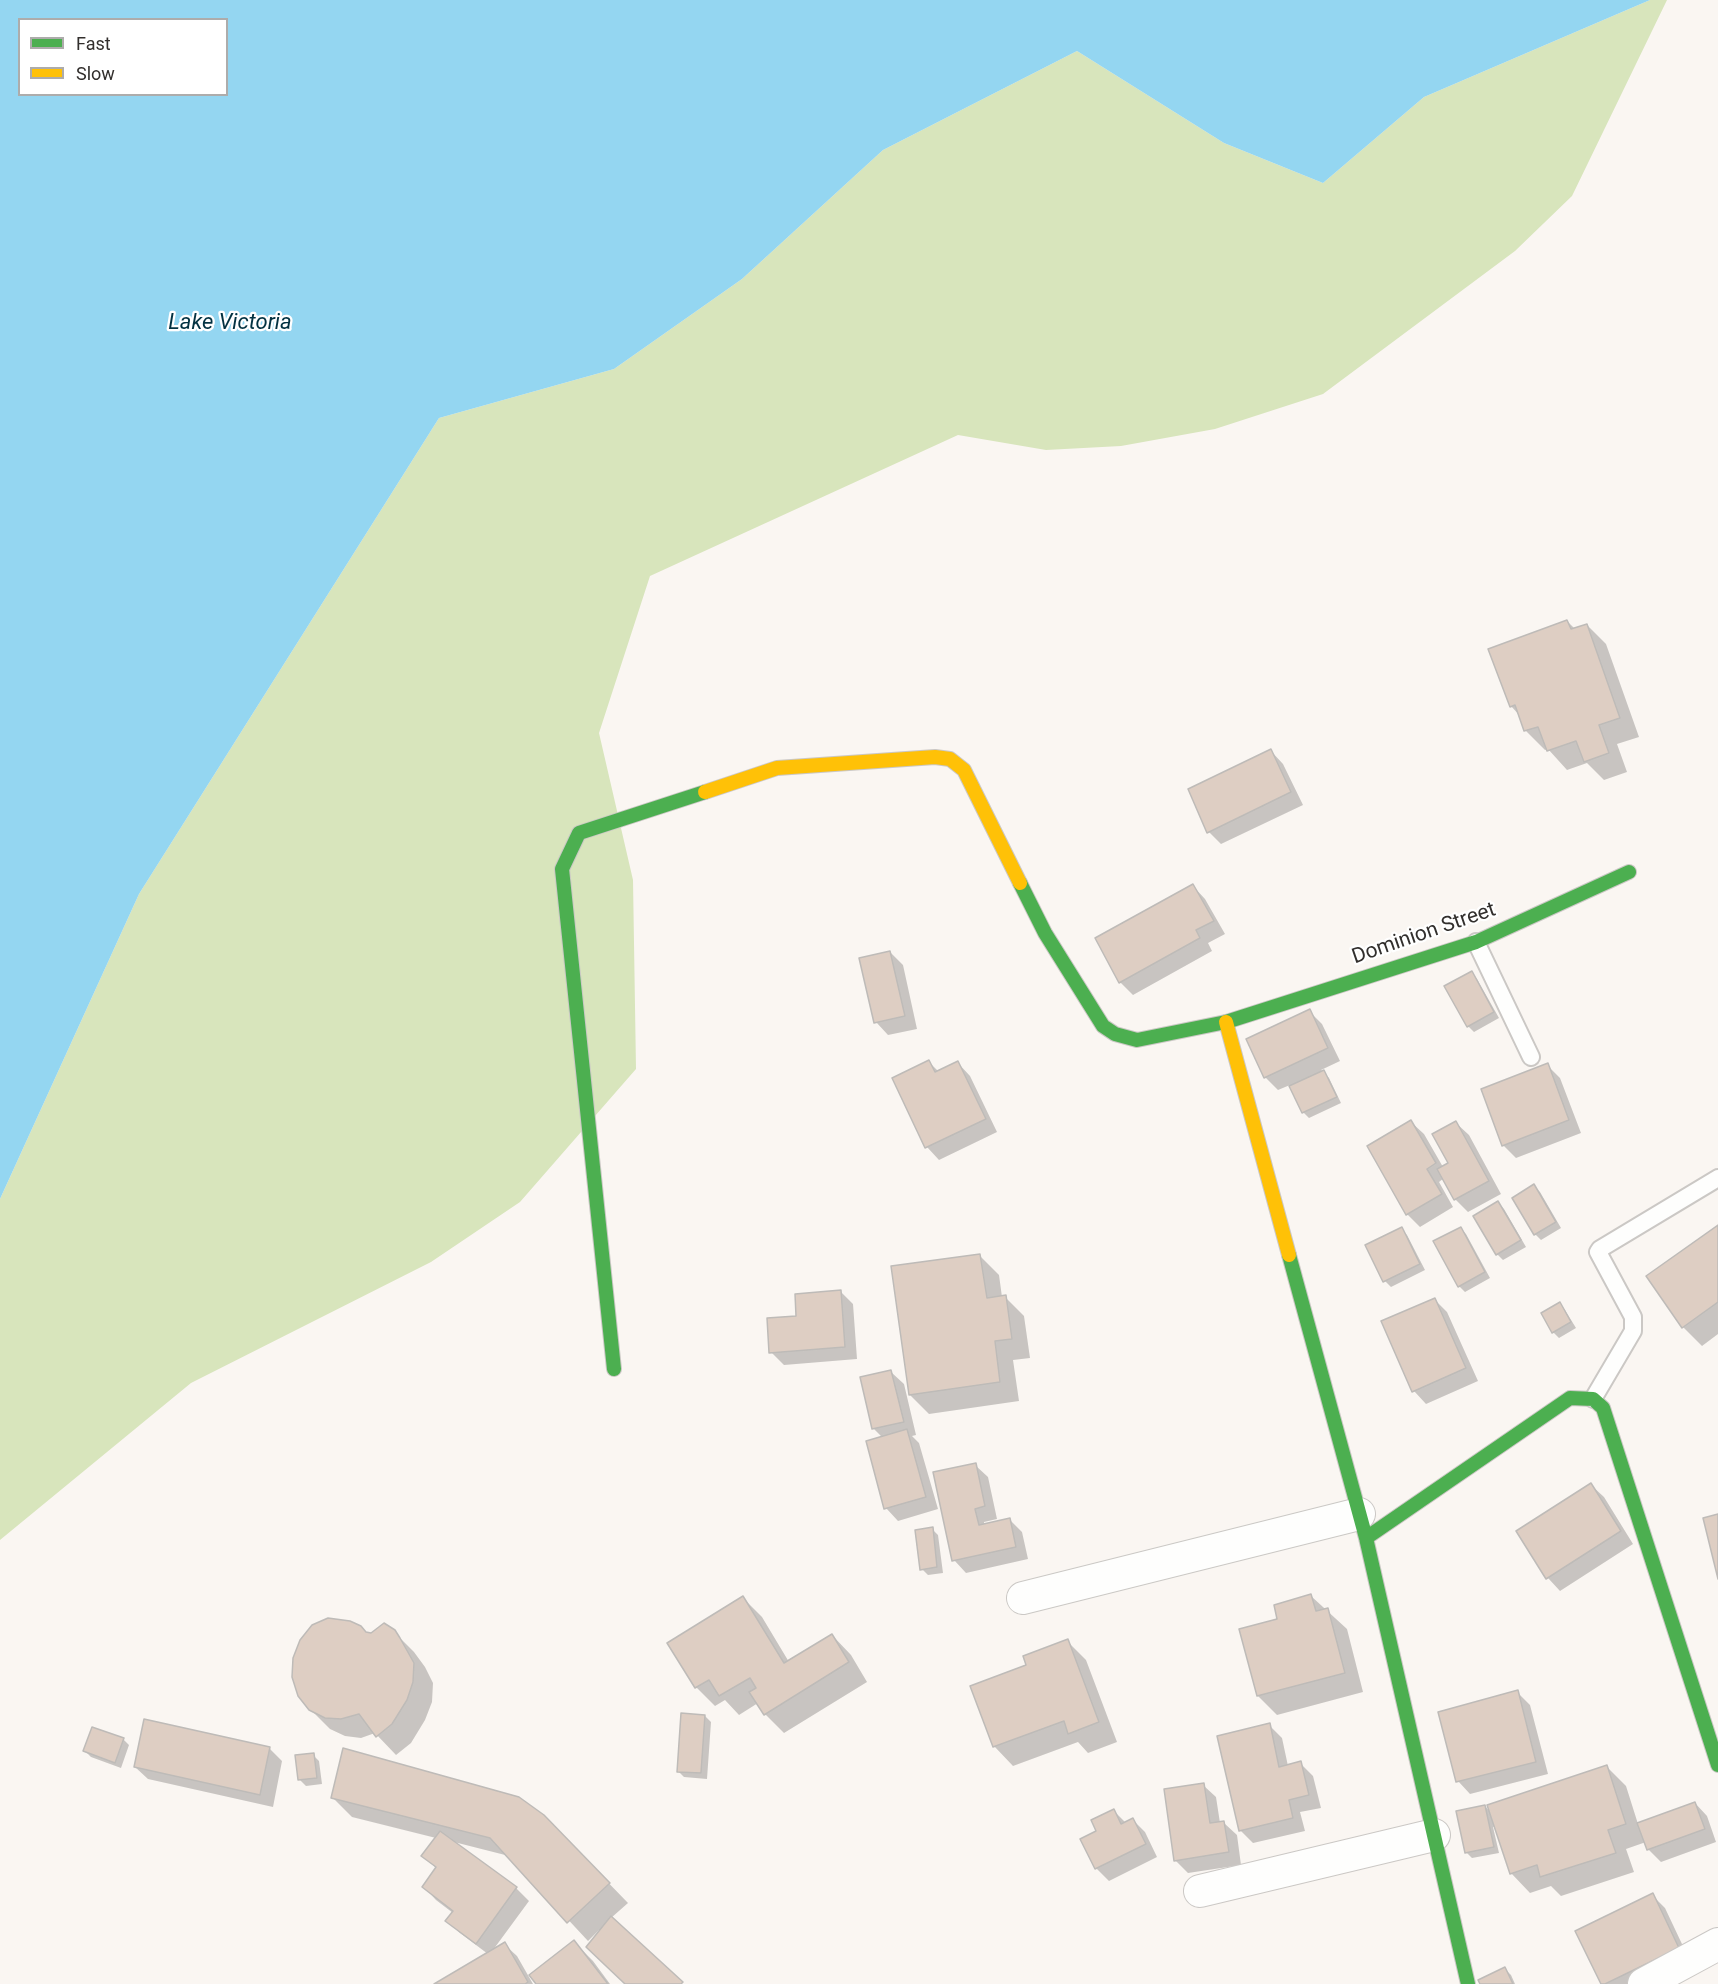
<!DOCTYPE html>
<style>
body{margin:0}
#map{position:relative;width:1718px;height:1984px;overflow:hidden;background:#faf6f2;font-family:Roboto,sans-serif}
canvas{display:block}
.legend{position:absolute;left:18px;top:18px;width:210px;height:78px;box-sizing:border-box;background:#fff;border:2px solid #adacab;margin:0;padding:8px 10px;list-style:none;font-size:18px;color:#322f2d}
.legend li{display:flex;align-items:center;gap:12px;height:30px}
.legend b{width:30px;border:2px solid #adacab}
</style>
<div id="map">
<canvas width="1718" height="1984"></canvas>
<ul class="legend">
<li><b style="height:8px;background:#4caf50"></b>Fast</li>
<li><b style="height:8px;background:#ffc107"></b>Slow</li>
</ul>
</div>
<script>
const context = document.querySelector('canvas').getContext('2d');
context.lineJoin = 'round';
function fill(path, color) { context.fillStyle = color; context.fill(path, 'evenodd'); }
function stroke(path, color, width, dash) { context.strokeStyle = color; context.lineWidth = width; context.lineCap = dash ? 'butt' : 'round'; context.setLineDash(dash || []); context.stroke(path); }
function label(font, color, halo, rows, align = 'center') {
  context.font = font + ' Roboto,sans-serif'; context.lineWidth = 4.5; context.setLineDash([]); context.textBaseline = 'middle'; context.strokeStyle = halo; context.fillStyle = color; for (const [text, x, y, turn = 0] of rows) {
    context.save(); context.translate(x, y); context.rotate((+turn || 0) * Math.PI / 180); context.textAlign = isNaN(turn) ? turn : align; if (halo) context.strokeText(text, 0, 0); context.fillText(text, 0, 0); context.restore();
  }
}
fill(new Path2D(`
 M1650,0h17l-95,196 -57,55 -192,143 -108,35 -94,17 -75,4 -88,-15 -308,141 -51,157 34,147 3,189 -116,133 -89,60 -240,121 -191,157v-341l139,-305 300,-476 175,-49 128,-90 141,-129 194,-99 147,92 99,40 101,-86z`), '#d8e5bc');
fill(new Path2D(`
 M0,0h1650l-226,97 -101,86 -99,-40 -147,-92 -194,99 -141,129 -128,90 -175,49 -300,476 -139,305zM20,20h206v74h-206z`), '#94d6f1');
fill(new Path2D(`
 M1567,621l8,8 12,-4 19,19 33,93 -22,7 10,28 -23,8 -17,-17 -20,7 -19,-21 -3,1 -19,-19 -6,-15 -9,-10z
 M1271,751l12,13 20,41 -82,39 -12,-12z
 M1193,886l12,13 20,35 -17,9 4,8 -79,44 -13,-13z
 M890,952l13,13 14,64 -29,6 -12,-13z
 M1471,973l6,6 22,39 -25,14 -6,-6z
 M1309,1011l13,13 18,37 -19,9 8,8 12,25 -32,15 -6,-6 -13,-27 -12,5 -12,-12 -18,-38z
 M929,1062l10,10 19,-9 12,13 27,56 -58,28 -12,-13z
 M1547,1065l13,13 21,55 -65,25 -13,-13z
 M1411,1122l13,12 19,33 7,-4 6,-40 13,12 32,59 -33,18 -13,-13 -11,-21 -5,4 14,25 -33,20 -13,-13z
 M1534,1186l6,6 21,36 -20,12 -6,-6z
 M1498,1203l6,6 22,38 -23,13 -6,-6z
 M1718,1227v107l-16,12 -19,-19z
 M1460,1228l6,6 24,44 -25,14 -6,-6z
 M1401,1229l6,6 18,35 -34,17 -6,-6z
 M980,1256l19,19 3,22h3l19,19 6,42 -17,2 6,41 -90,13 -19,-19z
 M840,1291l13,13 4,55 -73,6 -13,-13z
 M1434,1299l13,13 31,69 -52,23 -12,-13z
 M1560,1304l5,6 11,18 -17,10 -6,-6z
 M891,1372l13,12 12,51 -4,1 7,7 19,66 -40,12 -12,-13 -3,-70 -9,-9 -12,-51z
 M975,1465l13,12 9,42 -13,3v3l25,-6 13,13 6,27 -62,14 -12,-13z
 M1591,1485l13,12 29,47 -73,47 -12,-13 -30,-46z
 M932,1529l6,6 5,38 -15,2 -6,-6z
 M1311,1596l36,33 16,63 -86,23 -19,-19 21,-76z
 M743,1598l19,19 27,45 43,-27 19,20 16,27 -83,51 -19,-19 -7,-11 -19,12 -14,-15 -10,6 -19,-19z
 M394,1632l20,20 11,15 8,16 -1,19 -7,18 -14,23 -15,12 -21,-22 -14,5 -16,-2 -15,-7 -20,-20 56,-76z
 M1067,1641l19,19 31,82 -29,11 -10,-11 -65,24 -19,-20 34,-80z
 M1517,1692l13,13 18,69 -78,20 -12,-13z
 M705,1716l6,6 -4,57 -23,-2 -6,-6z
 M1269,1725l13,13 6,28 12,-3 13,13 8,32 -21,4 5,19 -52,12 -13,-13z
 M123,1739l6,6 -8,23 -30,-11 -6,-6z
 M270,1749l12,12 -9,46 -125,-28 -13,-12z
 M313,1755l6,6 3,23 -16,2 -6,-6z
 M1607,1767l19,19 12,38 57,-21 12,13 9,26 -55,20 -13,-13 -2,-7 -20,7 8,23 -73,24 -10,-10 -21,7 -19,-20 -15,-47 -3,1 6,26 -27,5 -6,-6 19,-46 6,7z
 M1203,1785l13,12 4,26h4l13,12 4,30 -53,8 -13,-13z
 M333,1798l230,38 65,67 -17,15 71,66h-56l-27,-54 -11,11 -79,-85 -55,-14 62,46 13,13 -36,49 11,-6 13,12 16,28h-96l51,-30 -28,-21 -13,-12 6,-8 -17,-13 -12,-13 13,-18 -14,-13 13,-18 -84,-21z
 M1113,1810l13,13 7,-3 12,12 12,25 -48,24 -13,-13 2,-36z
 M1652,1895l13,13 25,53 -47,23h-40z
 M574,1942l19,19 17,23h-72z
 M1505,1969l6,6 4,9h-34z`), '#0003');
const building = new Path2D(`
 M1567,620l4,9 16,-5 33,94 -21,7 10,28 -25,9 -8,-21 -29,10 -9,-24 -14,4 -9,-26 -5,2 -22,-58z
 M1271,749l20,43 -84,41 -19,-44z
 M1193,884l21,37 -18,9 4,8 -81,45 -24,-45z
 M890,951l15,65 -31,7 -15,-65z
 M1472,971l22,41 -27,15 -23,-41z
 M1310,1009l18,39 -64,30 -18,-39z
 M929,1060l6,12 23,-11 28,58 -61,29 -33,-70z
 M1548,1063l21,57 -67,26 -21,-57z
 M1324,1070l13,27 -35,16 -13,-27z
 M1411,1120l25,43 -9,6 15,25 -36,21 -39,-69z
 M1456,1121l33,60 -35,19 -17,-31 11,-6 -16,-29z
 M1534,1184l22,38 -22,13 -22,-37z
 M1498,1201l23,39 -25,15 -23,-39z
 M1718,1225v77l-36,26 -36,-52z
 M1402,1227l18,37 -37,18 -18,-37z
 M1461,1227l24,45 -27,15 -25,-46z
 M980,1254l7,44 19,-3 6,44 -17,2 5,41 -91,13 -18,-129z
 M841,1290l4,57 -76,6 -2,-35 29,-2 -1,-22z
 M1435,1298l31,70 -54,24 -31,-71z
 M1560,1302l11,20 -19,11 -11,-20z
 M891,1370l13,52 -32,7 -12,-52z
 M907,1429l19,68 -42,12 -18,-68z
 M976,1463l9,43 -10,3 4,16 31,-7 6,29 -64,14 -19,-89z
 M1591,1483l30,48 -75,48 -30,-48z
 M1718,1514v65l-15,-61z
 M933,1527l4,40 -17,3 -5,-40z
 M1311,1594l5,17 12,-3 17,65 -88,23 -18,-67 38,-10 -3,-14z
 M743,1596l41,67 48,-29 17,28 -85,53 -15,-23 7,-4 -6,-10 -31,18 -10,-16 -14,8 -28,-45z
 M328,1618l22,3 11,5 5,6 5,1 13,-10 11,7 5,8 14,25 -1,19 -6,18 -15,24 -16,13 -17,-23 -18,5 -16,-1 -16,-8 -11,-14 -6,-19 1,-19 7,-18 12,-15z
 M1068,1639l31,83 -31,12 -4,-13 -71,26 -23,-61 56,-21 -3,-9z
 M1518,1690l18,72 -80,20 -18,-70z
 M681,1713l24,2 -4,58 -24,-1z
 M144,1719l126,28 -10,48 -126,-28z
 M1270,1723l9,44 22,-6 8,34 -20,5 4,18 -54,13 -22,-95z
 M92,1727l32,11 -9,25 -32,-12z
 M343,1748l176,49 25,18 66,68 -43,40 -77,-85 -159,-40z
 M314,1753l3,25 -19,2 -3,-25z
 M1607,1765l19,59 -18,6 8,23 -76,24 -3,-12 -27,9 -23,-69z
 M1204,1783l6,40 14,-2 5,31 -55,9 -10,-72z
 M1695,1802l10,27 -58,21 -10,-27z
 M1485,1805l9,42 -29,6 -9,-42z
 M1114,1809l7,15 12,-6 13,26 -51,25 -15,-30 16,-8 -5,-11z
 M440,1831l77,56 -41,57 -31,-23 8,-10 -31,-24 14,-20 -15,-11z
 M1653,1893l26,55 -74,36h-4l-26,-53z
 M611,1916l72,66 -2,2h-56l-39,-37z
 M574,1940l34,44h-72l-7,-9z
 M505,1942l23,40 -3,2h-91z
 M1505,1967l8,17h-33l-2,-4z`);
fill(building, '#decec3');
stroke(building, '#bebbb8', 1.5);
const lane = new Path2D(`
 M1476,942l55,115
 M1593,1399l40,-68v-14l-35,-65 2,-3 118,-71`);
const street = new Path2D(`
 M1023,1598l336,-84
 M1200,1891l234,-56
 M1644,1984l74,-40`);
const fast = new Path2D(`
 M1020,883l25,50 58,93 12,8 22,6 89,-18 250,-80 153,-70
 M1289,1255l77,283 102,446
 M614,1369l-52,-500 17,-36 126,-41
 M1366,1538l204,-140 23,1 10,9 115,357`);
const slow = new Path2D(`
 M705,792l72,-24 158,-11 15,2 14,11 56,113
 M1226,1022l63,233`);
stroke(lane, '#cbc8c5', 20);
stroke(street, '#cbc8c5', 34);
stroke(fast, '#cbc8c5', 16);
stroke(slow, '#cbc8c5', 16);
stroke(lane, '#fefefd', 16);
stroke(street, '#fefefd', 32);
stroke(fast, '#4caf50', 14);
stroke(slow, '#ffc107', 14);
label('21px', '#322f2d', '#fff', [
 ["Dominion Street",1424,934,-19]
]);
label('italic 22px', '#033242', '#fff', [
 ["Lake Victoria",230,323]
]);
</script>
